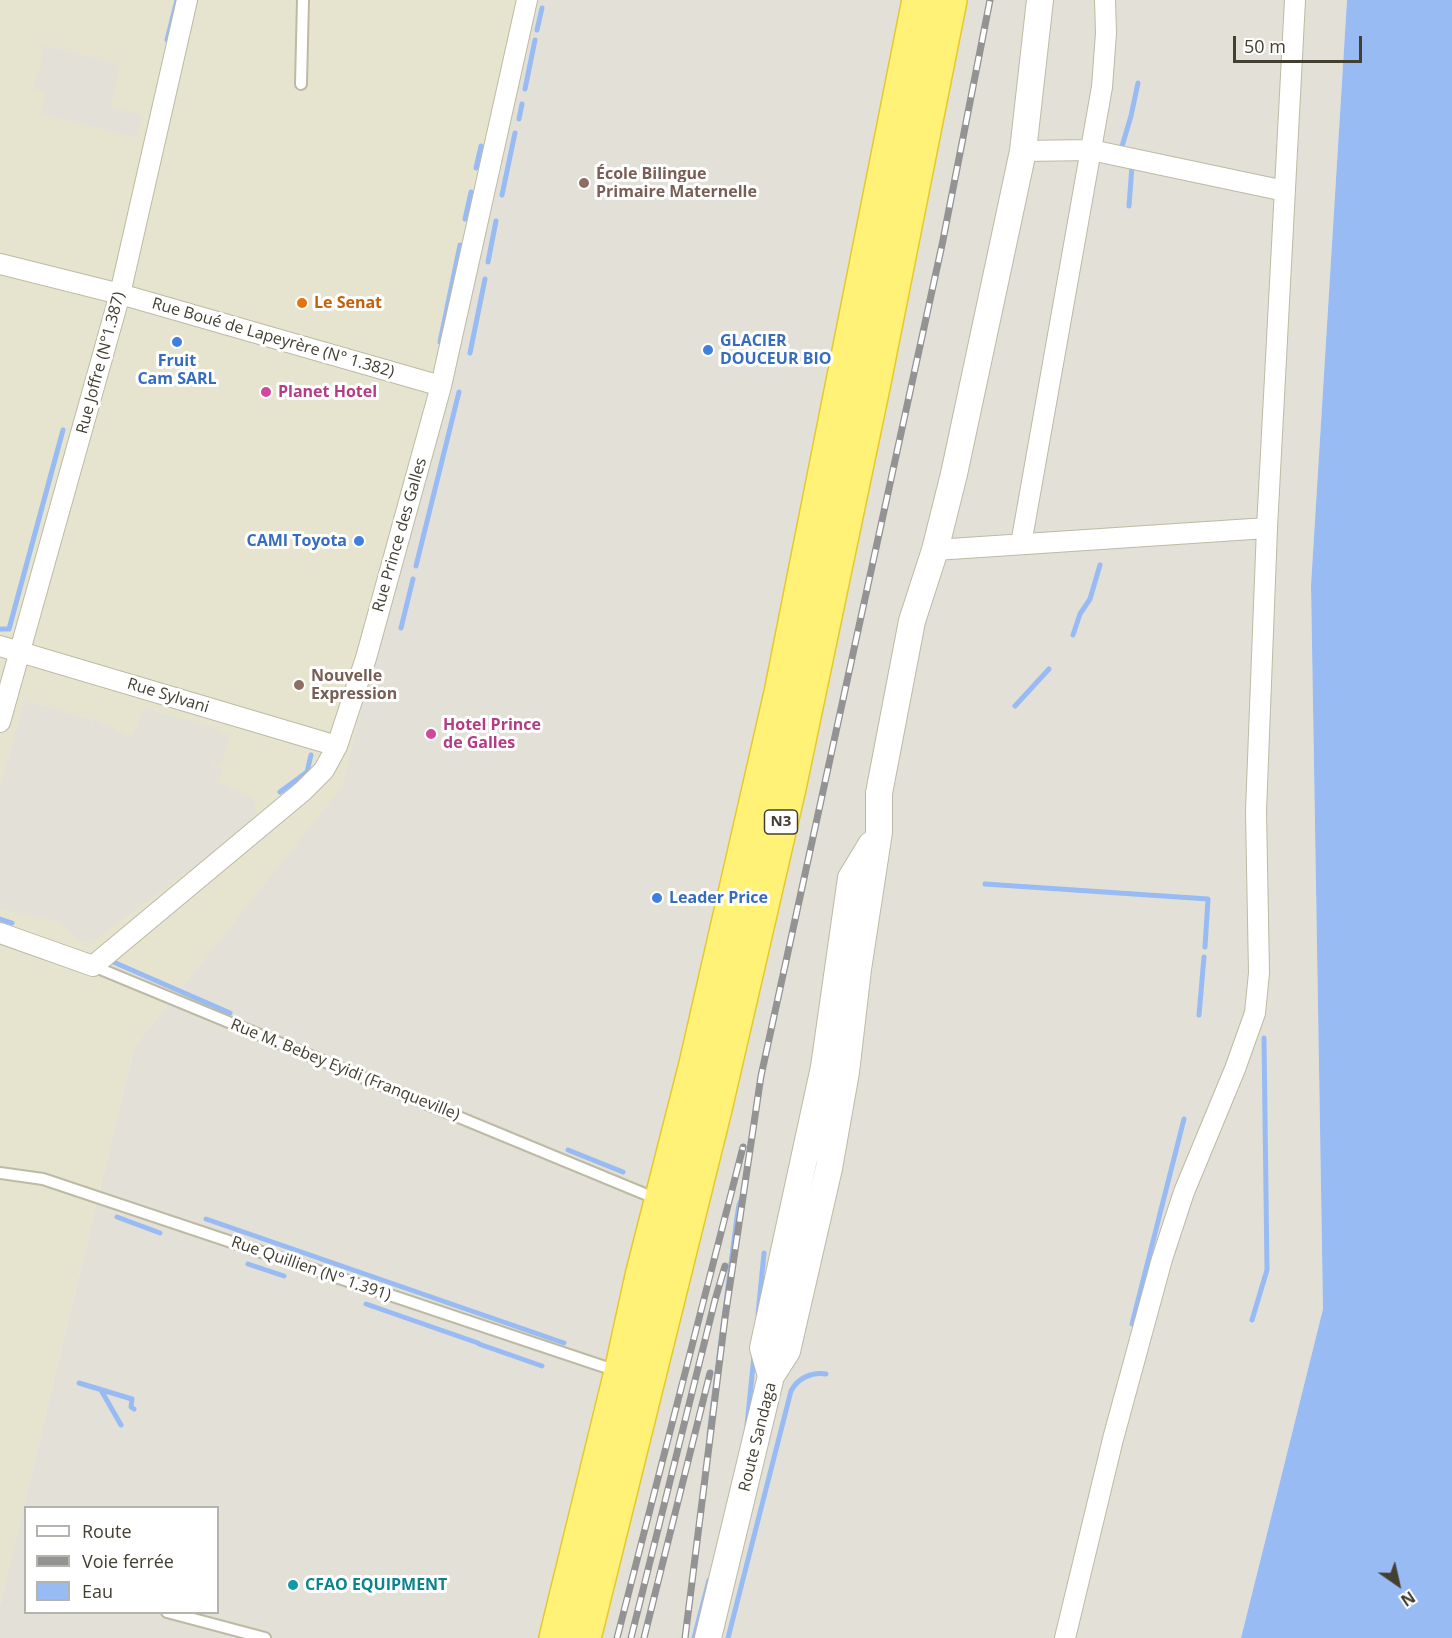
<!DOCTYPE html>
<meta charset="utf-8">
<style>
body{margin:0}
#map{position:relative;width:1452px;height:1638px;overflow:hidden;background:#f2f1e1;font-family:"Open Sans",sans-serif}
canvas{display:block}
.legend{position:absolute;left:24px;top:1506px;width:195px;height:108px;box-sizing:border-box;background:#fff;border:2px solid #b4b3ad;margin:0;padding:8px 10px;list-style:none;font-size:18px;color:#434032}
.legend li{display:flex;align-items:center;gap:12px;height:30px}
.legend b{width:30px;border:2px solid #b4b3ad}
.north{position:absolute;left:1368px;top:1554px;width:60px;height:60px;-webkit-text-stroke:4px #fff;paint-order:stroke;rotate:146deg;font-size:16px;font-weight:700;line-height:24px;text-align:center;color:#434032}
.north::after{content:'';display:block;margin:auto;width:21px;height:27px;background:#434032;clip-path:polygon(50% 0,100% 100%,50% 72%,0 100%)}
.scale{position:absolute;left:1233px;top:36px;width:129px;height:27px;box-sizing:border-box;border:3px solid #434032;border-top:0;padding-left:8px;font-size:18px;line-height:21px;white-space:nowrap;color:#434032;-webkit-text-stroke:4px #fff;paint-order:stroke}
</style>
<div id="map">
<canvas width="1452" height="1638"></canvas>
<ul class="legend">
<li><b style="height:8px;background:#fff"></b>Route</li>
<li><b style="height:8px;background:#939393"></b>Voie ferrée</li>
<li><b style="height:16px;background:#98bbf4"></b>Eau</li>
</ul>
<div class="north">N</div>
<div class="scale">50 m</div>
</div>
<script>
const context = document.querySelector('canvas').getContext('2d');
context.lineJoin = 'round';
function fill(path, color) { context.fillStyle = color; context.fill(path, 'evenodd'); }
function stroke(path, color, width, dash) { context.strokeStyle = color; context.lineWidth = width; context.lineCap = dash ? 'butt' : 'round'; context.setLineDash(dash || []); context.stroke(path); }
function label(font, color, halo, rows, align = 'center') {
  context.font = font + ' "Open Sans",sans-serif'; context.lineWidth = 6; context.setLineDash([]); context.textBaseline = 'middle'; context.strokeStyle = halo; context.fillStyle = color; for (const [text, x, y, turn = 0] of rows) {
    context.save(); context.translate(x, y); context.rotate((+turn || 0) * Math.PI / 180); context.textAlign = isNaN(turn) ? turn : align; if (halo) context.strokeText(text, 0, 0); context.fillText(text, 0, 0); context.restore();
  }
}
fill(new Path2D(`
 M0,0h533l-191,788 -208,259 -134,557z`), '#e6e4cf');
fill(new Path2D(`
 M533,0h814l-36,585 12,724 -82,329h-1241v-34l134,-557 208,-260zM26,1508h192v104h-192z
 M43,45l77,19 -9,43 32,9 -7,22 -96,-24 6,-22 -12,-3 4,-19h2z
 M25,700l66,20v3l2,1 1,-5 38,18 12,-29 73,21v3l12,3 -8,30 -6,-1 1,-6h-2l-2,7 12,4 -9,17 3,-3 36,15 4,22 -166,122h-12l-20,-20 -60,-13v-120z`), '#e3e0d7');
fill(new Path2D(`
 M1347,0h105v1638h-211l82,-329 -12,-724z`), '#98bbf4');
stroke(new Path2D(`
 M537,30l5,-22
 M167,40l10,-40
 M525,89l10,-49
 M519,119l3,-15
 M1120,153l11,-37 7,-33
 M476,168l5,-22
 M502,195l13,-62
 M1129,206l3,-40
 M465,219l6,-27
 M488,262l8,-41
 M440,342l20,-97
 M470,353l15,-74
 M416,566l43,-174
 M401,628l12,-49
 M0,629h9l54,-199
 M1073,635l7,-21 10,-15 10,-34
 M1015,706l34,-37
 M280,792l27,-20 4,-17
 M985,884l223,15 -3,48
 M0,919l12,4
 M111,961l119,52
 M1199,1015l5,-58
 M568,1150l55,22
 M117,1217l43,16
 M206,1219l358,124
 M248,1264l36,12
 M366,1304l112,39
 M758,1314l6,-61
 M1252,1320l15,-50 -3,-232
 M1132,1324l52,-205
 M479,1344l63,22
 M79,1383l53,16 -1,8 3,2
 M101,1390l20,35
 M747,1425l7,-69
 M709,1434l28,-217 2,-12 4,-9
 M694,1638l15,-58
 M728,1638l63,-247c7,-13 20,-19 35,-17`), '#98bbf4', 5);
const service = new Path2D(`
 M301,84l2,-84
 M93,966l564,233
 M0,1173l43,6 574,192
 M167,1612l98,26`);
const minor = new Path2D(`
 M1023,151l68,-1 194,41
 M0,264l120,30 321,92
 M1021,544l81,-457 4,-54 -1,-33
 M935,550l332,-22
 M0,646l337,100
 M0,722l120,-428 67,-294
 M0,933l93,33 210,-175 21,-21 13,-24 29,-88 75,-272 86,-386
 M1065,1638l48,-199 49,-180 22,-67 51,-123 20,-56 4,-40 -3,-162 11,-283 28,-528`);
const tertiary = new Path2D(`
 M771,1376l-8,-28 61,-281 27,-189 20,-33
 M708,1638l63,-262 16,-25 42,-183 17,-96 12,-103 21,-137v-39l33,-172 23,-71 19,-76 69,-323 17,-151`);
const trunk = new Path2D(`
 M556,1638l65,-266 21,-96 54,-212 85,-371 138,-693
 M584,1638l131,-529 74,-321 84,-401 77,-387`);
stroke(service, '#bdbaa4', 14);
stroke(minor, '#bdbaa4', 22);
stroke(tertiary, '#bdbaa4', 28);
stroke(trunk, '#e6c927', 36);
stroke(service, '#fff', 10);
stroke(minor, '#fff', 20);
stroke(tertiary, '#fff', 26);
stroke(trunk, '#fff276', 33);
const rail = new Path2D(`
 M617,1638l126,-491
 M631,1638l84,-338 10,-34
 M644,1638l66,-265
 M685,1638l40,-320 36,-242 181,-831 48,-245`);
stroke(rail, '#939393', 7);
stroke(rail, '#fff', 4.5, [14]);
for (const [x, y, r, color] of [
 [584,183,6,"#8d6e63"],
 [302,303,6,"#e8710a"],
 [177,342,6,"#3f7fe0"],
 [708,350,6,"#3f7fe0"],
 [266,392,6,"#d1479c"],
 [359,541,6,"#3f7fe0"],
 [299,685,6,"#8d6e63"],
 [431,734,6,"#d1479c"],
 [657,898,6,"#3f7fe0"],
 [293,1585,6,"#0f9aa8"]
]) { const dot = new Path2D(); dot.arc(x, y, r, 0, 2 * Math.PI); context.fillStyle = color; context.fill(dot); stroke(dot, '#fff', 2); }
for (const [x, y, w] of [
 [781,822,33]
]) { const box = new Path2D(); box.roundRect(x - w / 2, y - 12, w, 24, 4.5); context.fillStyle = '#fff'; context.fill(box); stroke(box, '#434032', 1.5); }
label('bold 15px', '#434032', null, [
 ["N3",781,822]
]);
label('bold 16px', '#785e54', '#fff', [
 ["École Bilingue",596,174],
 ["Primaire Maternelle",596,192],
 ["Nouvelle",311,676],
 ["Expression",311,694]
], 'left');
label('bold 16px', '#c56008', '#fff', [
 ["Le Senat",314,303]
], 'left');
label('16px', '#434032', '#fff', [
 ["Rue Boué de Lapeyrère (N° 1.382)",273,338,16],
 ["Rue Joffre (N°1.387)",101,363,-75],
 ["Rue Prince des Galles",400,535,-74],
 ["Rue Sylvani",168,696,17],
 ["Rue M. Bebey Eyidi (Franqueville)",345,1070,22],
 ["Rue Quillien (N° 1.391)",311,1269,19],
 ["Route Sandaga",758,1437,-76]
]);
label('bold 16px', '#366cbe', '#fff', [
 ["GLACIER",720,341],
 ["DOUCEUR BIO",720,359],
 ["Fruit",177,361,"center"],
 ["Cam SARL",177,379,"center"],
 ["CAMI Toyota",347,541,"right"],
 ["Leader Price",669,898]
], 'left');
label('bold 16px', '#b23c85', '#fff', [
 ["Planet Hotel",278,392],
 ["Hotel Prince",443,725],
 ["de Galles",443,743]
], 'left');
label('bold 16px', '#0d838f', '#fff', [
 ["CFAO EQUIPMENT",305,1585]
], 'left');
</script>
